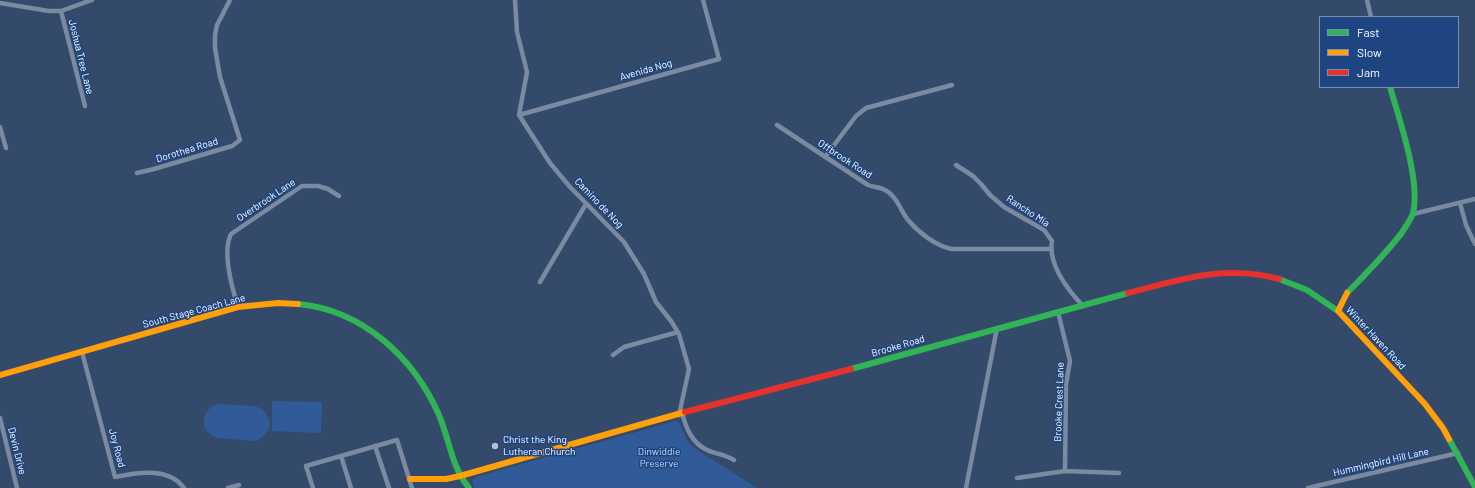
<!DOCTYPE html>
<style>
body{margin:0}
#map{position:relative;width:1475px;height:488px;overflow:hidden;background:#344a6b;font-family:Barlow,sans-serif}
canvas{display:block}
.legend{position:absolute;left:1319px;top:16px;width:140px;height:72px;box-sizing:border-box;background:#1e4581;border:1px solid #788fb3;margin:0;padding:5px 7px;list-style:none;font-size:12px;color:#fff}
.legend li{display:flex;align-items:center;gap:8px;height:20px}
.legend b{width:20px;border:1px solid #788fb3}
</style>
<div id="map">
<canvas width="1475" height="488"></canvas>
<ul class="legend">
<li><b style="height:5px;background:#30b455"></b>Fast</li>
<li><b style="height:5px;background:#ff9f0a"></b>Slow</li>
<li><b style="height:5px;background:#e5322d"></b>Jam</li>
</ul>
</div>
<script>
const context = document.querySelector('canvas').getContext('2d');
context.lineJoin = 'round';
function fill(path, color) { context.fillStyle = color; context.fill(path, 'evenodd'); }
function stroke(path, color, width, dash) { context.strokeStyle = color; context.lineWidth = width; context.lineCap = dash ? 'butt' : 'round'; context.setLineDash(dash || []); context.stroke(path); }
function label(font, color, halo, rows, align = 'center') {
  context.font = font + ' Barlow,sans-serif'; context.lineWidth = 3; context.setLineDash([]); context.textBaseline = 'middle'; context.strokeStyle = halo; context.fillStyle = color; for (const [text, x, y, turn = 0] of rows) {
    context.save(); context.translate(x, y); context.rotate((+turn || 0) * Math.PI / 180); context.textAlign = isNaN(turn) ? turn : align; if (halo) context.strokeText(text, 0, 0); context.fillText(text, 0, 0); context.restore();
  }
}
fill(new Path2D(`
 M272,401l50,1 -1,31 -49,-2z
 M218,404l37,2c19,7 20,28 0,35l-37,-3c-19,-6 -19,-28 0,-34z
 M676,421l3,2 9,19 6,6 63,40h-282l-2,-3v-5l4,-3 30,-9z`), '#315b98');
stroke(new Path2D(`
 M515,0l2,32 10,40 -8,43 31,48 20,24 54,55 20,32 12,28 15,19 8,13 10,35 -10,46
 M1367,0l4,17
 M0,3l49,8h12l31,-11
 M61,11l24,95
 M519,115l200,-56 -16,-59
 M777,125l91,60c5,2 11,2 15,4 14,6 17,21 25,31 11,13 27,25 43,29h99
 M0,127l6,21
 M825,157l31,-41 10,-8 86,-23
 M956,165l17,11 8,8 9,11 14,12 40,23 8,11c-4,23 16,49 31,65
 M137,173l17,-4 78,-23 8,-6 -20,-63 -5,-29v-13l2,-10 13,-25
 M1460,203l6,22 9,19
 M1413,214l62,-15
 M540,282l46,-78
 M238,307c-6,-19 -16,-55 -7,-73l71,-48h16l10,3 11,7
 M1058,312l12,49 -4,23 -1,87
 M82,352l33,125c23,-5 54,-10 69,11
 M613,355l11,-8 54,-15
 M682,413c4,15 10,30 25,37 9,4 19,5 27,10
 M0,418l17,70
 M375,446l14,42
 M341,456l10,32
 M1017,478l48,-7 54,2
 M228,488l11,-3
 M313,488l-7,-22 91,-26 15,48
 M966,488l31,-160
 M1308,488l150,-35`), '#7a8aa1', 4.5);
stroke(new Path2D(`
 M1279,279l28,11 31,21
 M1347,293c19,-19 37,-38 54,-59 4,-7 10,-14 12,-21 8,-31 -14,-95 -23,-126
 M298,304c65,6 116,54 141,111 11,26 12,51 30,73
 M851,369l277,-76
 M1449,439l26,48`), '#30b455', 6);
stroke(new Path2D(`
 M1347,293l-9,18 87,93 18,24 6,11
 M0,375l238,-68 40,-4 20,1
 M410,479h36l14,-3 225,-64`), '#ff9f0a', 6);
stroke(new Path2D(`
 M1128,293c51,-13 97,-29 151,-14
 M685,412l166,-43`), '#e5322d', 6);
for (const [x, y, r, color] of [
 [495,446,4,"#b8c0cb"]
]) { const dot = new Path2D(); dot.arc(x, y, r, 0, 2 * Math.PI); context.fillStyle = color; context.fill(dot); stroke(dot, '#1e4581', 1.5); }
label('10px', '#fff', '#1e4581', [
 ["Joshua Tree Lane",81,57,76],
 ["Avenida Nog",646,70,-16],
 ["Dorothea Road",187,150,-17],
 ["Offbrook Road",845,159,33],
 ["Overbrook Lane",266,200,-34],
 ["Camino de Nog",599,203,46],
 ["Rancho Mia",1028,211,33],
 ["South Stage Coach Lane",194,311,-15],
 ["Winter Haven Road",1376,338,47],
 ["Brooke Road",898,346,-16],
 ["Brooke Crest Lane",1059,402,-88],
 ["Joy Road",117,448,75],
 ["Devin Drive",17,451,76],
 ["Hummingbird Hill Lane",1381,462,-13]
]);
label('10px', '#fff', '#1e4581', [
 ["Christ the King",503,440],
 ["Lutheran Church",503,452]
], 'left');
label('10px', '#c7dbf7', '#1e4581', [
 ["Dinwiddie",659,452],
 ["Preserve",659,464]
]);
</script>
